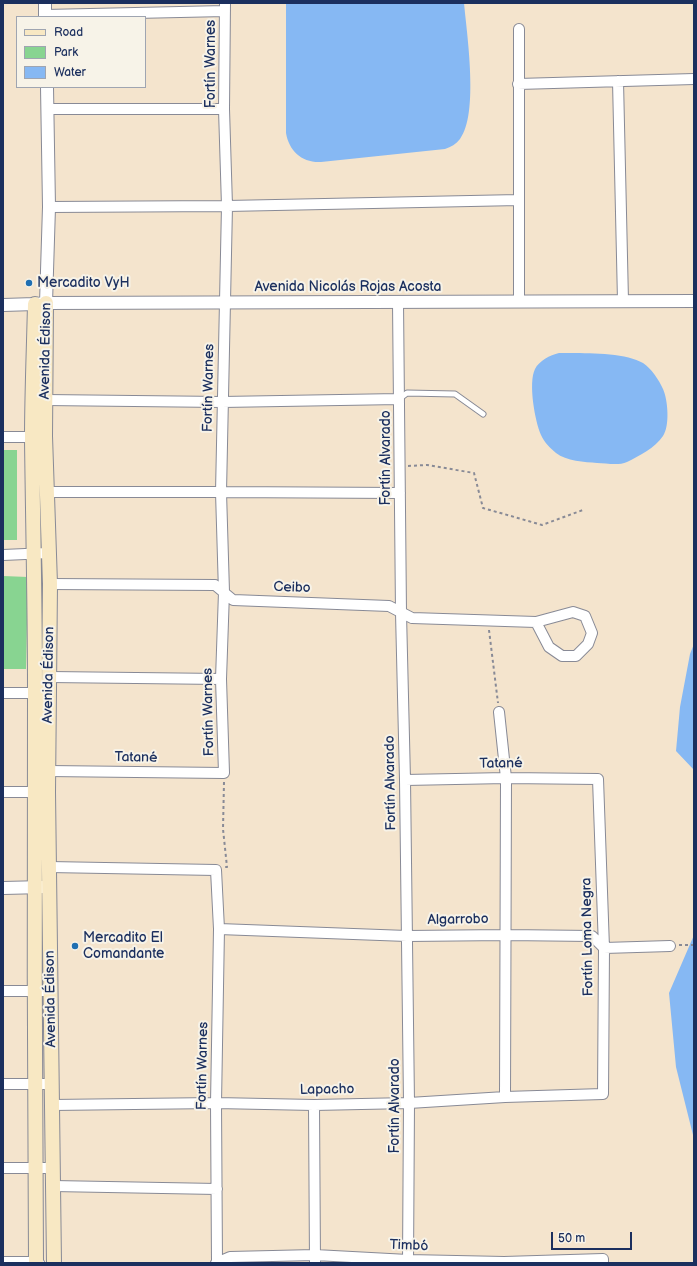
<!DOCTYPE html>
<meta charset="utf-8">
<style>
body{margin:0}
#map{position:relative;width:697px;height:1266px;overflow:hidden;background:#f4e4cd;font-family:"Balsamiq Sans",sans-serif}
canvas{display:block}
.frame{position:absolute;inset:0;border:4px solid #1b2f5e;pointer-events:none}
.legend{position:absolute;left:16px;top:16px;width:130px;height:72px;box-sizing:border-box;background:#f7f3e8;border:1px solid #9fa5b1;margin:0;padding:5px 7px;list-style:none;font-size:12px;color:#1b2f5e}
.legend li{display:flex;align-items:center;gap:8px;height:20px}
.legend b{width:20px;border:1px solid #9fa5b1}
.scale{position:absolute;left:551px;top:1232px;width:81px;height:18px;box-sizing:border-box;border:2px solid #1b2f5e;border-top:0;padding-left:5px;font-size:12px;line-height:14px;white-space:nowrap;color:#1b2f5e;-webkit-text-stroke:3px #f7f3e8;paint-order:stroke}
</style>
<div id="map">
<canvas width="697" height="1266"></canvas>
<div class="frame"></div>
<ul class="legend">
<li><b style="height:5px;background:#f8e8c3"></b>Road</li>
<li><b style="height:11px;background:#88d491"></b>Park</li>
<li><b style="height:11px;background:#86b8f3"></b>Water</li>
</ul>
<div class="scale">50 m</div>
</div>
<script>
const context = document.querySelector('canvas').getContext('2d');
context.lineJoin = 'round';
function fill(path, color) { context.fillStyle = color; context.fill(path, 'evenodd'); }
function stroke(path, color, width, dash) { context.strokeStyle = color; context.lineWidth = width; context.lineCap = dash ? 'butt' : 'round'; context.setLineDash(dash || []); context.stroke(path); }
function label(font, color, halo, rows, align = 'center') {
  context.font = font + ' "Balsamiq Sans",sans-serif'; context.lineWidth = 4; context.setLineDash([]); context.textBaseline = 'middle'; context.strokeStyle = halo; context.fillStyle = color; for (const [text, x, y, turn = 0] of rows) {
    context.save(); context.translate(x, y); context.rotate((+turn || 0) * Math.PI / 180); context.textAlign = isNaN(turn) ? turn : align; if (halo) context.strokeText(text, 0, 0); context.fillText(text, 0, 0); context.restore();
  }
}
fill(new Path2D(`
 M3,450h14v90h-14z
 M3,576l25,1 -2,92h-23z`), '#88d491');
fill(new Path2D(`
 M286,3h178c3,32 15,111 -4,136 -4,5 -9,8 -15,10l-124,13c-19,1 -32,-11 -35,-29z
 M559,353c22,0 66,-1 84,10 8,5 16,17 20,26 5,11 7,37 0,47 -8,12 -24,20 -36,26 -9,4 -21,1 -30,1 -12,-1 -31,-2 -41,-10 -6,-5 -12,-11 -15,-18 -6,-14 -13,-52 -6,-66 4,-8 15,-14 24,-16z
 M694,644v126l-18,-19 4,-44 10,-53z
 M694,935v204l-18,-72 -7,-74z`), '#86b8f3');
const service = new Path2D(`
 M399,399l8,-6 48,1 28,20`);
const minor = new Path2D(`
 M45,15l180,-4
 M519,29v272
 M618,81l5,220
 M518,84l176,-5
 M48,109h176
 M49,207l178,-1 292,-6
 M398,302l3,311 4,167 4,323 -1,160
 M45,400l177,2 177,-3
 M3,437h36
 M47,492h174l179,1
 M3,555l45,-2
 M50,584l165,1 18,15 156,6 23,12 124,4 37,-10 12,4 7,17 -4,11 -12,12h-14l-13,-9 -13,-25
 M50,677l171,2
 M3,693h38
 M499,712l7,66 -1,319
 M48,771l176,2 -3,-94 3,-87 -3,-100 6,-286 -3,-97 1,-106
 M3,792h38
 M49,867l167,3 3,59 -3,174 1,160
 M219,929l188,7 99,-1 86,1 12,12 66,-2
 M3,991h48
 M3,1084h49
 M52,1105l164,-2 98,2 95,-2 96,-6 98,-3 1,-146 -6,-169 -92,-1 -101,2
 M314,1105l1,158
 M3,1168h49
 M53,1186l164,3
 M3,1262h33l3,1
 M216,1263l14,-6 85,-2 93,5 96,2 99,-3v4`);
const tertiary = new Path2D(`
 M45,17v-14
 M46,303l3,-96 -2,-120
 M3,305l32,-1 11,-1 648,-2
 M3,888l41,-1`);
const secondary = new Path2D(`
 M46,303l-1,133 5,148 -2,208 6,471
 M35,304c-1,45 -3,90 -3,135 1,84 3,167 3,251 0,191 -1,382 1,573`);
stroke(service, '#888a96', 7);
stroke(minor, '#888a96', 12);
stroke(tertiary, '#888a96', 14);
stroke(secondary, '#888a96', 16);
stroke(new Path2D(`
 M408,466l19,-1 47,8 9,35 59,17 41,-15
 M489,630l9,73
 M224,782l-1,47 4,38h-2
 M679,945h15`), '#888a96', 2, [3, 3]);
stroke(service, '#fff', 5);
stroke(minor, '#fff', 10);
stroke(tertiary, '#fff', 12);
stroke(secondary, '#f8e8c3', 14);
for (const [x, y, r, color] of [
 [29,283,4,"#1f6fb2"],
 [75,946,4,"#1f6fb2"]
]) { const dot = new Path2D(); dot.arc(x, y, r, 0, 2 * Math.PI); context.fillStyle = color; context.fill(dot); stroke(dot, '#f7f3e8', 1.5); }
label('14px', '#1b2f5e', '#f7f3e8', [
 ["Fortín Warnes",211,64,-90],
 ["Avenida Nicolás Rojas Acosta",348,287],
 ["Avenida Édison",46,351,-89],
 ["Fortín Warnes",209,388,-89],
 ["Fortín Alvarado",386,458,-90],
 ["Ceibo",292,588,2],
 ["Avenida Édison",49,675,-89],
 ["Fortín Warnes",209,712,-91],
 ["Tatané",136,758,1],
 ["Tatané",501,764,-1],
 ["Fortín Alvarado",391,783,-91],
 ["Algarrobo",458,920,-1],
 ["Fortín Loma Negra",588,937,-91],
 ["Avenida Édison",51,999,-91],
 ["Fortín Warnes",203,1066,-89],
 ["Lapacho",327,1090,-1],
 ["Fortín Alvarado",395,1106,-90],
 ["Timbó",409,1246,2]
]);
label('14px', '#1b2f5e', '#f7f3e8', [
 ["Mercadito VyH",37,283],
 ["Mercadito El",83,938],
 ["Comandante",83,954]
], 'left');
</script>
